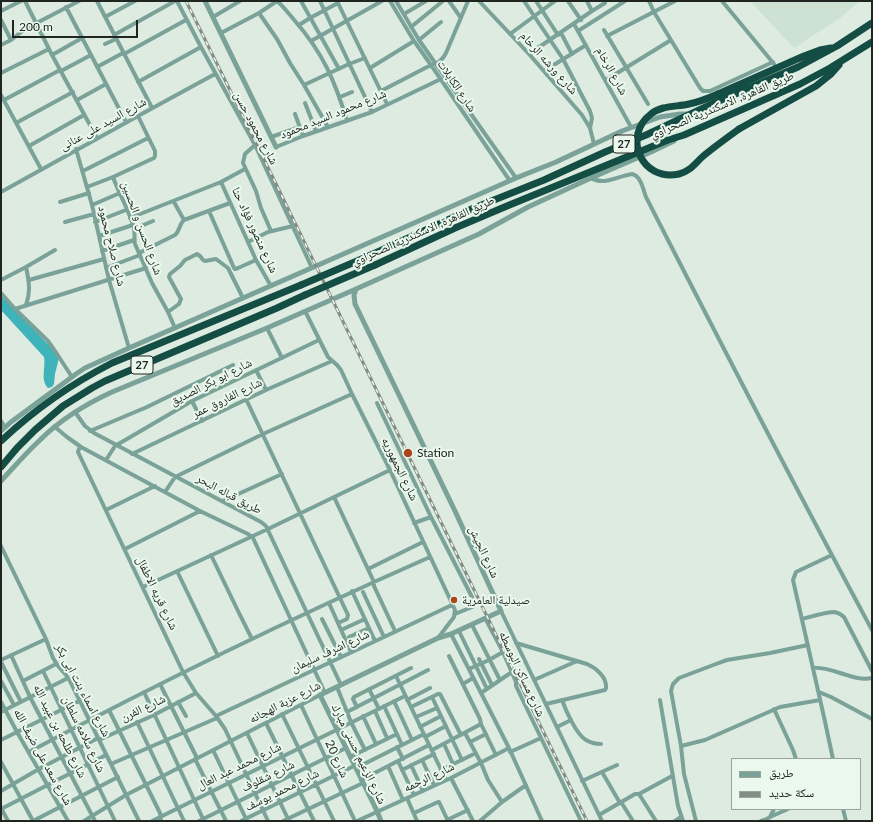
<!DOCTYPE html>
<meta charset="utf-8">
<style>
body{margin:0}
#map{position:relative;width:873px;height:822px;overflow:hidden;background:#ddebe1;font-family:Lato,"Noto Naskh Arabic",sans-serif}
canvas{display:block}
.frame{position:absolute;inset:0;border:2px solid #202521;pointer-events:none}
.legend{position:absolute;left:731px;top:758px;width:130px;height:52px;box-sizing:border-box;background:#eaf8ee;border:1px solid #99a49c;margin:0;padding:5px 7px;list-style:none;font-size:12px;color:#202521}
.legend li{display:flex;align-items:center;gap:8px;height:20px}
.legend b{width:20px;border:1px solid #99a49c}
.scale{position:absolute;left:12px;top:20px;width:126px;height:18px;box-sizing:border-box;border:2px solid #202521;border-top:0;padding-left:5px;font-size:12px;line-height:14px;white-space:nowrap;color:#202521;-webkit-text-stroke:3px #eaf8ee;paint-order:stroke}
</style>
<div id="map">
<canvas width="873" height="822"></canvas>
<div class="frame"></div>
<ul class="legend">
<li><b style="height:5px;background:#7aa298"></b>طريق</li>
<li><b style="height:5px;background:#838c85"></b>سكة حديد</li>
</ul>
<div class="scale">200 m</div>
</div>
<script>
const context = document.querySelector('canvas').getContext('2d');
context.lineJoin = 'round';
function fill(path, color) { context.fillStyle = color; context.fill(path, 'evenodd'); }
function stroke(path, color, width, dash) { context.strokeStyle = color; context.lineWidth = width; context.lineCap = dash ? 'butt' : 'round'; context.setLineDash(dash || []); context.stroke(path); }
function label(font, color, halo, rows, align = 'center') {
  context.font = font + ' Lato,"Noto Naskh Arabic",sans-serif'; context.lineWidth = 4; context.setLineDash([]); context.textBaseline = 'middle'; context.strokeStyle = halo; context.fillStyle = color; for (const [text, x, y, turn = 0] of rows) {
    context.save(); context.translate(x, y); context.rotate((+turn || 0) * Math.PI / 180); context.textAlign = isNaN(turn) ? turn : align; if (halo) context.strokeText(text, 0, 0); context.fillText(text, 0, 0); context.restore();
  }
}
fill(new Path2D(`
 M750,1h110l-20,17 -46,30z`), '#cde2d3');
fill(new Path2D(`
 M1,294l56,60 2,4 -4,16 -1,10 -2,3 -4,1c-8,-8 -2,-21 -4,-31l-43,-47z`), '#3eb3ba');
stroke(new Path2D(`
 M25,1l27,54 45,83
 M97,1l55,107
 M177,1l24,46 54,98 57,123
 M277,1c7,6 12,13 18,20 28,32 40,60 52,100
 M301,1l38,68
 M320,1l52,111
 M337,1l50,103
 M390,1l24,40 17,24 79,116
 M396,1l23,39 97,138
 M449,1l12,17
 M479,1l50,53 53,61 8,13 4,16
 M524,1l39,58 27,52 2,7 -2,10
 M536,1l22,34
 M568,1l13,19
 M587,1l5,10
 M649,1l5,11 46,76 3,3h7l63,-29
 M722,1l52,63
 M66,7l60,115
 M1,11l20,-10
 M259,13l18,26 13,24 14,22 24,42
 M404,14l22,-13
 M105,17l30,-16
 M213,17l27,-16
 M1,20l10,20
 M574,24l57,103
 M299,25l11,-7 28,-15
 M411,27l32,-26
 M604,30l44,74
 M578,31l47,-30
 M221,33l38,-20 18,-12
 M561,33l11,21
 M510,34l45,-33
 M114,35l61,-34
 M607,36l68,-35
 M419,40l22,-18
 M311,41l71,-40
 M105,44l11,-5
 M1,45l10,-5 14,-11 54,-28
 M124,54l62,-34
 M529,54l63,-43 13,-8
 M52,55l30,-17
 M97,67l26,-14
 M370,68l44,-27
 M61,71l30,-16
 M544,71l42,-26
 M1,73l48,-24
 M606,80l65,-40
 M138,82l63,-35
 M304,85l45,-21 16,-6
 M381,91l50,-26c7,-1 12,-6 15,-12l22,-52
 M1,95l40,74
 M340,97l12,-5
 M4,100l56,-30
 M77,100l29,-16
 M305,103l11,28
 M295,114l8,22
 M16,123l57,-31
 M271,137l29,-10
 M255,145l-10,9 -2,9 13,28 5,17 10,23
 M29,146l55,-31
 M276,147l27,-11 69,-24 69,-33
 M76,149l16,56 17,75 20,68
 M83,171l65,-33
 M113,177c6,17 16,33 21,51 1,6 0,11 1,16l17,39 16,29 7,16
 M591,178c13,8 27,-2 41,-4 9,2 11,15 14,23 74,145 149,290 226,433
 M221,182l35,78 15,26
 M87,187l26,-10 41,-19 1,-2v-5l-17,-35
 M1,192l137,-76 77,-42
 M60,202l29,-9
 M174,202l10,18
 M92,205l28,-12
 M209,211l25,57 1,1 3,-1 18,-8
 M130,218l91,-36 24,-13
 M65,222l29,-8
 M95,222l31,-12
 M134,229l19,-8
 M99,236l34,-11
 M248,242l20,-10 25,-6
 M102,251l32,-11
 M139,253l36,-18c5,-4 4,-11 9,-15l46,-17
 M26,267c3,14 5,24 0,38
 M106,268l34,-13
 M1,280l25,-13 29,-17
 M29,280l75,-21
 M1,293l14,16 33,32 9,13 15,23
 M15,309l131,-41
 M305,311l23,46 9,8 4,5 11,24 38,76 65,140 -1,7 -16,21
 M168,312l11,-8 2,-5 -12,-22 1,-3 10,-8 5,-6 12,-6 3,2 3,4 2,1 11,-2 12,9 15,30
 M267,328l15,30
 M256,370l10,20
 M246,399l102,216 -1,4 -9,4
 M192,401l10,20
 M377,403l54,114 43,84 1,3 -3,3 -17,7
 M75,412l10,14 9,7 167,89 5,4 75,159
 M1,421l4,6
 M55,427l12,10 14,10 119,64 48,23 5,4 72,155
 M90,431l57,-24 86,-42
 M81,447l-2,2 -1,3 105,220 13,21 20,23 9,13 43,92
 M132,454l134,-64 66,-29
 M106,460l9,-14 77,-45 127,-61
 M165,492l10,-15 88,-43 89,-40
 M334,497l40,85v4l21,45
 M223,501l59,-27
 M106,510l49,-24
 M414,523l17,-6
 M1,546l45,93 7,19 5,8 8,9 4,6 69,140
 M125,549l75,-38
 M211,555l27,56 14,28
 M832,555l-36,17 -3,8 31,137 9,42
 M368,569l55,-27
 M177,571l41,85
 M143,587l125,-58 122,-59
 M352,591l23,50
 M363,592l21,45
 M329,603l22,49
 M501,611l101,210
 M485,618l18,34 13,30v4l65,135
 M322,619l19,38
 M802,619c8,-2 24,-7 33,-7 4,1 6,2 9,5l28,54
 M472,625l28,55
 M341,630l24,-11
 M459,631l28,58
 M451,634l58,114 33,73
 M349,637l20,-9
 M516,643l71,21c9,4 20,13 19,24l-1,2 -59,14
 M11,655l19,42 65,124
 M449,656l31,63 1,5 15,31
 M479,659l13,26
 M1,660l45,-21
 M1,662l20,40
 M813,668c20,-2 39,14 59,10
 M469,669l20,-9 14,-8
 M43,671l72,150
 M396,676l50,104
 M534,680l43,-19
 M1,681l13,24
 M23,681l33,-17
 M160,684l37,74
 M463,684l10,-6
 M337,687l14,35 14,28
 M369,689l10,20
 M144,692l60,129
 M819,692l12,5 41,22
 M481,693l31,-21
 M432,697l30,63
 M407,700l23,-12
 M562,700c4,11 14,34 24,40 5,3 10,4 15,4
 M660,700l18,106 5,15
 M394,701l18,39
 M1,702l16,30 51,89
 M178,702l8,14
 M301,705l54,116
 M384,706l18,39
 M357,707l-4,-8 1,-2 57,-29
 M411,707l27,-13h2l21,41
 M774,709l19,41 3,9
 M109,710l51,103 1,8
 M375,711l12,27
 M1,712l67,-34
 M347,712l81,-42
 M282,714l52,107
 M216,716l236,-111
 M363,716l13,28
 M416,717l21,-9
 M137,722l47,99
 M266,723l48,98
 M420,727l21,-11
 M557,727l14,-7
 M247,733l42,88
 M465,733l16,30 7,17 14,22
 M425,737l21,-11
 M1,740l78,-39
 M99,740l55,-25 42,-22
 M470,742l16,-8
 M444,744l9,20
 M681,746l24,-6 75,-33 40,-7
 M397,747l6,12
 M213,750l34,71
 M432,750l49,-26
 M29,752c131,-70 265,-135 401,-195
 M510,752l31,-14
 M350,757l47,-23
 M195,759l31,62
 M422,760l12,25
 M398,761l16,34
 M1,762l32,59
 M111,764l106,-46
 M411,765l12,26
 M388,766l15,34
 M356,768l68,-34
 M402,770l32,-16
 M441,770l35,-17
 M602,772l18,31
 M451,778l22,43
 M361,780l68,-35
 M582,781l35,-16
 M1,791l38,-22 59,-31
 M639,794l17,27
 M407,798l10,23
 M621,802l12,19
 M1,808l7,13
 M1,809l105,-54
 M843,809l3,12
 M414,813l24,-11h1l9,19
 M599,815l36,-21h4l33,-18
 M770,817l18,-8
 M767,819l3,-2 4,-8
 M447,820l21,-10
 M33,821l85,-44
 M84,821l42,-26 194,-100
 M152,821l253,-125
 M199,821l147,-73
 M241,821l113,-55
 M283,821l80,-38
 M357,821l94,-43 58,-30
 M480,821l22,-19 24,-17
 M675,821l6,-4
 M696,821l-12,-47 -3,-28 -10,-55 2,-7 6,-6 37,-14 11,-4 43,-7 38,-8
 M761,821l6,-2v2`), '#7aa298', 4);
stroke(new Path2D(`
 M205,1l71,146
 M356,289l-2,6 1,9 100,207 46,100 -50,23 -13,4 -118,57 57,116 4,10
 M1,431l10,-9 65,-48 9,-6 44,-20 285,-125 102,-45 40,-16 66,-31 38,-14 20,-3h8
 M1,481c13,-14 25,-28 39,-41 20,-20 46,-36 72,-48l155,-64 89,-39 123,-55 49,-27 63,-29 60,-26 23,-11`), '#7aa298', 5);
stroke(new Path2D(`
 M718,94l86,-38 16,-6 11,-2
 M739,129l77,-43 15,-12 8,-9
 M371,255l103,-47 70,-28 61,-28 41,-17 66,-31 86,-37 39,-21 35,-23
 M375,265l80,-37 52,-22 161,-66 16,-5 116,-51 30,-16 42,-26
 M1,441c33,-31 70,-57 111,-78l189,-78
 M1,467l16,-19 18,-18 28,-24 29,-18 13,-7 172,-73 28,-13`), '#134d43', 7);
const rail = new Path2D(`
 M186,1l75,152 91,187 235,481`);
stroke(rail, '#838c85', 3);
stroke(rail, '#eaf8ee', 1.5, [4.5]);
stroke(new Path2D(`
 M718,94c-9,4 -19,8 -29,10 -12,3 -27,1 -38,10 -29,22 -10,68 28,60 13,-3 18,-14 28,-21 10,-8 21,-16 32,-24
 M301,285l70,-30
 M305,295l70,-30`), '#134d43', 7);
for (const [x, y, r, color] of [
 [408,453,5,"#ab461b"],
 [454,600,4,"#ab461b"]
]) { const dot = new Path2D(); dot.arc(x, y, r, 0, 2 * Math.PI); context.fillStyle = color; context.fill(dot); stroke(dot, '#eaf8ee', 1.5); }
for (const [x, y, w] of [
 [624,144,22],
 [142,365,22]
]) { const box = new Path2D(); box.roundRect(x - w / 2, y - 9, w, 18, 3); context.fillStyle = '#eaf8ee'; context.fill(box); stroke(box, '#202521', 1); }
label('bold 11px', '#202521', null, [
 ["27",624,144],
 ["27",142,365]
]);
label('12px', '#202521', '#eaf8ee', [
 ["شارع ورشه الرخام",549,63,48],
 ["شارع الرخام",612,71,61],
 ["شارع الكابلات",457,86,56],
 ["طريق القاهرة, الاسكندرية الصحراوي",722,105,-23],
 ["شارع محمود السيد محمود",333,114,-22],
 ["شارع السيد على عنانى",103,124,-29],
 ["شارع محمود حسن",256,128,62],
 ["شارع الحسن و الحسين",142,228,70],
 ["شارع منصور فؤاد حنا",255,230,65],
 ["طريق القاهرة, الاسكندرية الصحراوي",423,231,-24],
 ["شارع صلاح محمود",112,246,76],
 ["شارع ابو بكر الصديق",211,382,-27],
 ["شارع الفاروق عمر",227,398,-26],
 ["شارع الجمهوريه",400,469,64],
 ["طريق قباله البحر",229,494,28],
 ["شارع الجيش",484,552,65],
 ["شارع قريه الاطفال",157,593,64],
 ["شارع اشرف سليمان",330,651,-25],
 ["شارع مساكن البوسطه",522,674,65],
 ["شارع اسماء بنت ابى بكر",83,690,62],
 ["شارع عزبة الهجانه",285,702,-27],
 ["شارع الفرن",143,708,-25],
 ["شارع طلحه بن عبيد الله",60,731,63],
 ["شارع سلامه سلطان",84,734,64],
 ["شارع الزعيم حسنى مبارك",359,754,64],
 ["شارع سعد على ضيف الله",43,757,61],
 ["شارع 20",337,759,65],
 ["شارع محمد عبد العال",239,766,-26],
 ["شارع شقلوف",268,776,-26],
 ["شارع الرحمه",429,777,-25],
 ["شارع محمد يوسف",282,790,-26]
]);
label('12px', '#202521', '#eaf8ee', [
 ["Station",417,453],
 ["صيدلية العامرية",462,600]
], 'left');
</script>
